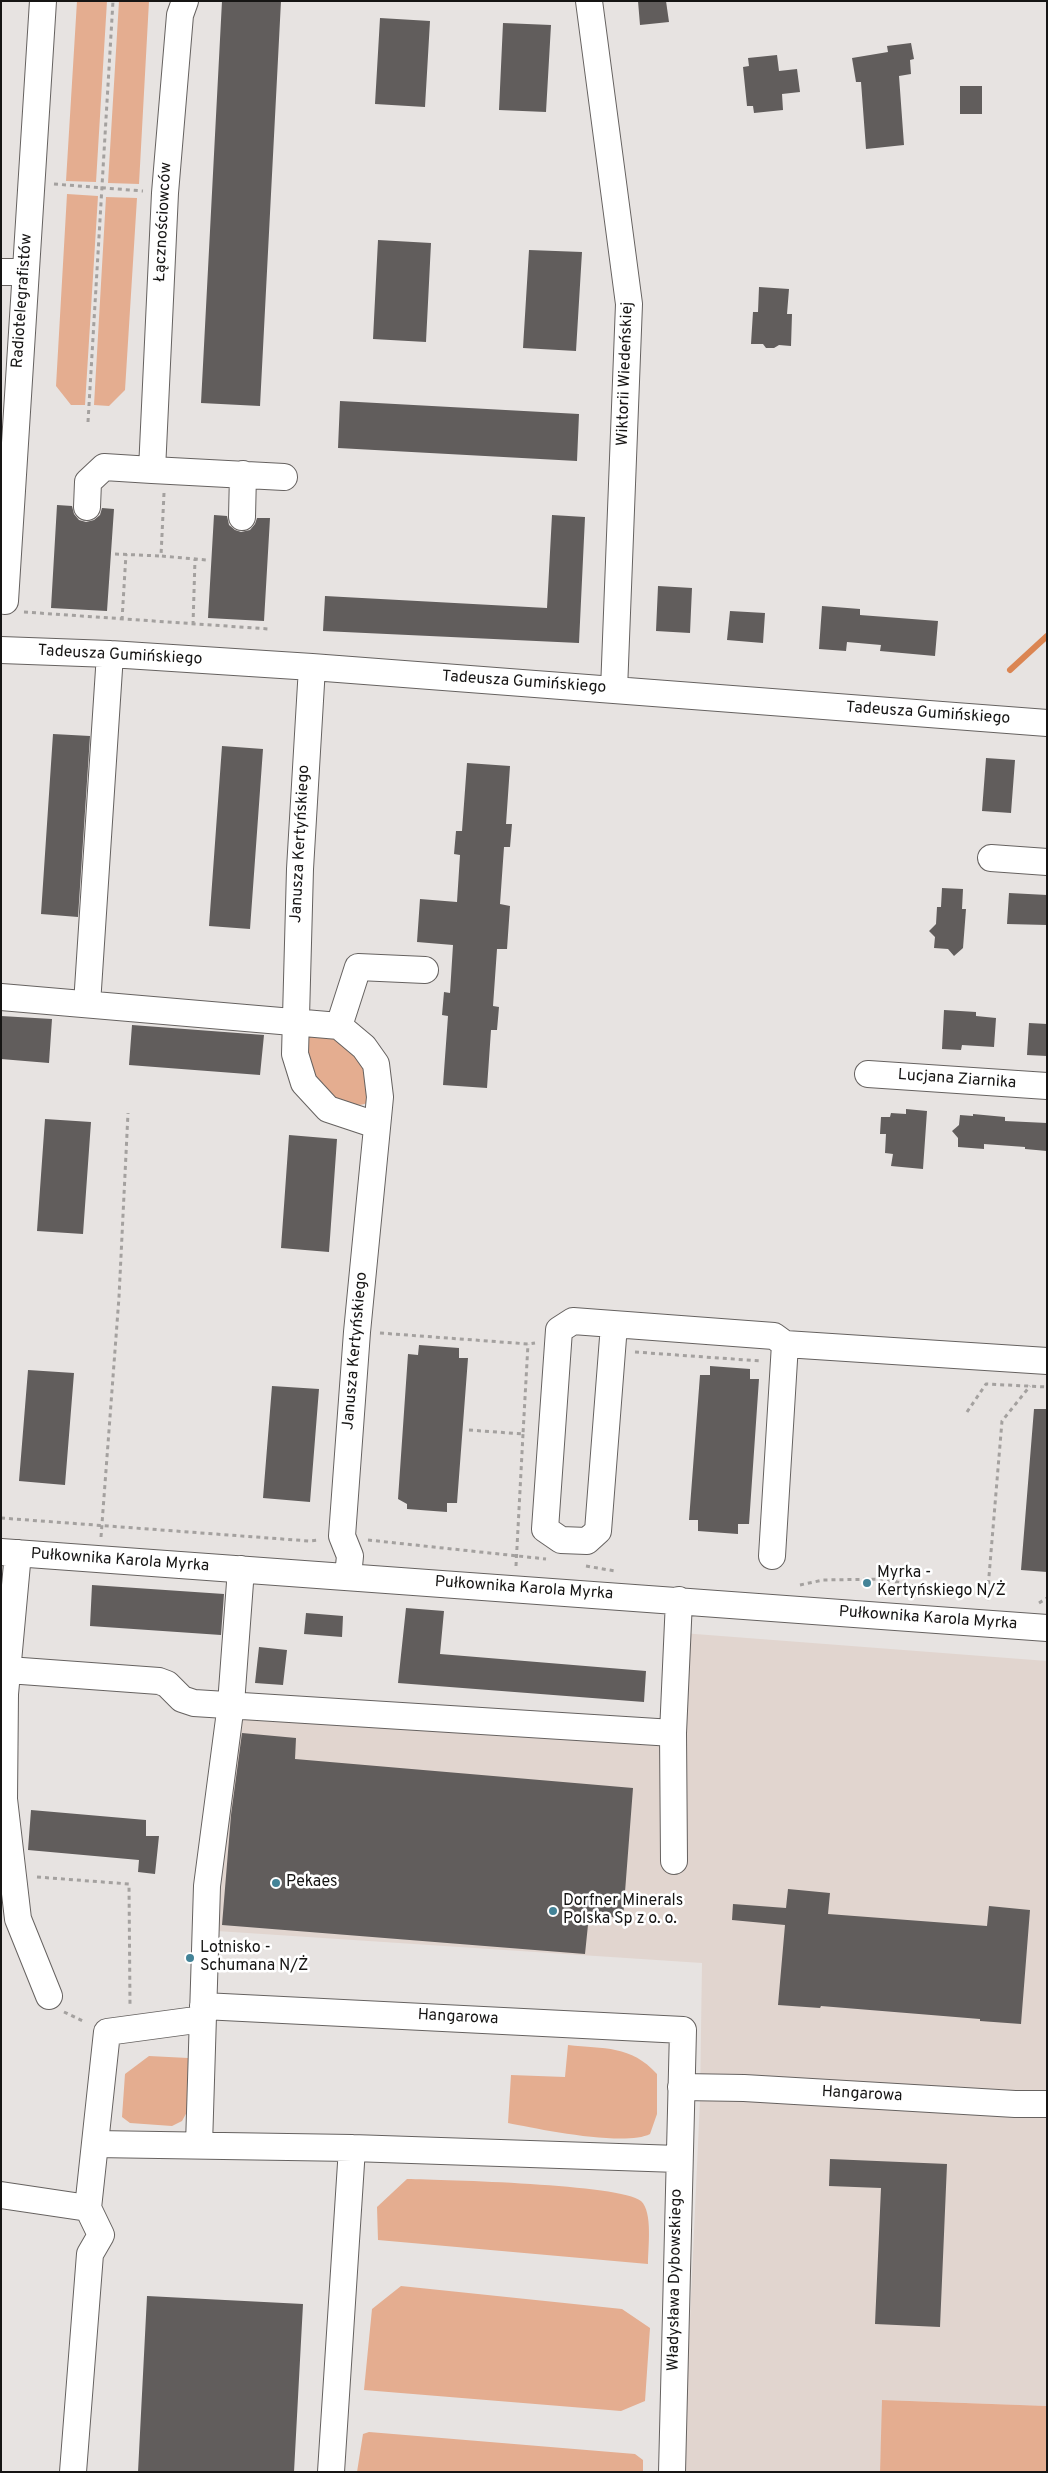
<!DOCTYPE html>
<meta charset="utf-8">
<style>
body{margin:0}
#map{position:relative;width:1048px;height:2473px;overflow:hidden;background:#e7e3e1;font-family:Overpass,sans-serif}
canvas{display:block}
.frame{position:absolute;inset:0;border:2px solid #161514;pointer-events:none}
</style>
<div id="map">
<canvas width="1048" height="2473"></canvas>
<div class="frame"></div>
</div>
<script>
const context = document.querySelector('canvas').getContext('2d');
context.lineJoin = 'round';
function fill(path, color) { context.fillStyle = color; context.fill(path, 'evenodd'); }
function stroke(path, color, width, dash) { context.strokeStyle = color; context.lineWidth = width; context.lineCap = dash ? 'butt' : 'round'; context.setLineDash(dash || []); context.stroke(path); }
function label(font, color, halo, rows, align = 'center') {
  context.font = font + ' Overpass,sans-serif'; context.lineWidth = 5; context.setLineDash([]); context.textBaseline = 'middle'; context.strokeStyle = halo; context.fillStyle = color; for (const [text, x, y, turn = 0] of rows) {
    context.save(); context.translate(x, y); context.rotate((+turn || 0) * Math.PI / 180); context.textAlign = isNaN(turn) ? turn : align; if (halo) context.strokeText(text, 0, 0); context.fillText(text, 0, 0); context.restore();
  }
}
fill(new Path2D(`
 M682,1633l365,28v745l-164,-6 -3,72h-197l17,-372 2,-137 -485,-32 20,-220 442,28z`), '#e1d5cf');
fill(new Path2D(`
 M77,1h30l-11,181 -30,-1z
 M119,1h30l-10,183 -31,-1z
 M67,194l31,2 -13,209h-14l-15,-19z
 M106,197l31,1 -12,192 -16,16 -15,-1z
 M305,1032l35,6 25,29 4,35c-19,11 -54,-12 -60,-31 -4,-12 -3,-27 -4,-39z
 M568,2045c36,4 63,0 89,29v40l-7,20c-25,13 -112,-5 -142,-11l3,-48 54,2z
 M149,2056l39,2 -1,54 -5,9 -10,5 -42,-3 -8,-6 3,-43z
 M407,2179c37,1 214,5 234,22 12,11 7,47 7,63l-270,-24 -1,-33z
 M401,2286l221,23 28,19 -5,73 -24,10 -257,-21 8,-81z
 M882,2400l165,6v66h-167z
 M369,2432l266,22 8,6v12h-286l6,-38z`), '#e4ad90');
stroke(new Path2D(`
 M1010,670l37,-34`), '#db8552', 6);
fill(new Path2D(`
 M222,1h59l-21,405 -59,-3z
 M638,1h28l3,21 -29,3z
 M380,18l50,3 -5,86 -50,-3z
 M503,23l48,2 -5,87 -47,-2z
 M911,43l3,16 -4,1 1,14 -12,2 5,69 -38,4 -5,-67h-5l-4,-24 36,-6 -1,-6z
 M777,55l2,16 18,-2 3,23 -18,2 1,16 -29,3 -1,-7h-6l-4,-39 6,-1 -1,-8z
 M960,86h22v28h-22z
 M378,240l53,3 -5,99 -53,-3z
 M529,250l53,2 -6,99 -53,-3z
 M759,287l30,2 -2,25h5l-1,32 -12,-1 -5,3h-8l-3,-4h-12l2,-32h5z
 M340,401l239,13 -2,47 -239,-13z
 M57,505l15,1 2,8 5,6 7,2 8,-2 6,-5 2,-7 12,1 -7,102 -56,-3z
 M214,515l13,1 2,9 6,5 6,2 9,-2 5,-6 2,-6h13l-6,103 -56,-3z
 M552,515l33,2 -6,126 -256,-12 2,-35 222,12z
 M658,586l34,2 -2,45 -34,-2z
 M822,606l38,3v6l78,6 -3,35 -55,-5 1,-6 -34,-3 -1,9 -27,-2z
 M730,611l35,2 -2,30 -36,-3z
 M53,734l37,2 -12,181 -37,-3z
 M222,746l41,3 -13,180 -41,-3z
 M986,758l29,2 -4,53 -29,-2z
 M467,763l43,3 -4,58h6l-2,23h-6l-4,57 10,2 -3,43h-10l-4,57 6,1 -2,23h-6l-4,58 -44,-3 5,-69 -6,-1 2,-23 6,1 3,-48 -36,-3 3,-43 37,3 3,-47 -6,-1 2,-23h6z
 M942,888l21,1 -1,20h4l-3,39 -9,8 -6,-7 -14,-1 1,-11 -6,-6 7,-7 1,-17h4z
 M1009,893l38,2v30l-40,-1z
 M944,1010l32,2v4l20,2 -2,29 -32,-2 -1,5 -19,-1z
 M1,1016l51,3 -3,44 -48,-4z
 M1029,1023l18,1v32l-20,-1z
 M132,1025l132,10 -4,40 -131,-10z
 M906,1109l21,2 -4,58 -32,-3 2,-12 -8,-1 1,-19h-6l1,-17h9l1,-4 15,1z
 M973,1114l32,3v4l42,2v28l-22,-2v-2l-41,-3v5l-26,-2v-9l-6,-7 7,-6 1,-10 13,1z
 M45,1119l46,3 -8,112 -46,-3z
 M289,1135l48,4 -8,113 -48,-4z
 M419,1345l40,3v10h9l-11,145h-10v9l-40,-3v-5l-9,-5 10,-145 10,1z
 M710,1366l40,3v10h9l-10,145h-11v10l-40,-3v-11h-9l11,-145h10z
 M28,1370l46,3 -9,112 -46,-4z
 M272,1386l47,3 -9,113 -47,-4z
 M1034,1409h13v163l-26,-2z
 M92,1585l132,9 -3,41 -131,-9z
 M406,1608l38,3 -4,43 206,17 -2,31 -246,-19z
 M306,1613l37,3 -1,21 -38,-3z
 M259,1647l28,3 -4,35 -28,-2z
 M242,1733l54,5 -1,21 338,29 -10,130 -34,-3 -4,39 -363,-29 9,-110z
 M31,1810l115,10v16h13l-4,38 -17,-2 1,-12 -111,-10z
 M788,1889l42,4 -2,21 159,12 2,-20 41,4 -9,114 -41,-3v-2l-159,-13 -1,2 -42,-3 7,-80 -53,-5 1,-16 53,4z
 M830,2159l117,5 -7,163 -65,-3 6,-136 -52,-2z
 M147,2296l156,8 -9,168h-156z`), '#615d5c');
const minor = new Path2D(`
 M589,1l40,303 -15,386
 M1,272h24
 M152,470l132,7
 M87,507l1,-25 16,-15 48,3 13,-277 15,-178 5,-14
 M242,517l1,-43
 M5,601l38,-600
 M1,650l109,4 202,13 735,56
 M312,667l-12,202 -5,185 9,29 24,26 48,16
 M991,858l56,4
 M1,997l338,29 25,21 12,17 4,33 -23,235 -15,204 8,20 -2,20
 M87,1004l23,-350
 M339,1026l19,-59 67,3
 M868,1074l179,12
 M614,1325l-16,206 -11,10 -26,-1 -16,-11 14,-199 14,-9 201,15 11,8 -13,212
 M785,1344l262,17
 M1,1552l1046,76
 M18,1553l-13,141 -1,105 14,120 31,77
 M8,1670l151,11 8,3 15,15 12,4 479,30
 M674,1861l-1,-128 6,-133
 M203,2006l480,24 -11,442
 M681,2087l63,1 271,16h32
 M95,2144l257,4 326,11
 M199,2145l8,-259 24,-182 10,-135
 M1,2195l87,13
 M88,2208l19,-176 96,-13
 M73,2472l17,-218 11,-19 -13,-27
 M331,2472l21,-324`);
stroke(minor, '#666260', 28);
stroke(new Path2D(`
 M54,184l89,7
 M88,422l25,-421
 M164,493l-3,63 46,4
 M115,554l46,2
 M24,612l245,17
 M122,620l4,-66
 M193,625l2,-66
 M380,1333l148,11 7,-1
 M635,1352l126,9
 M967,1412l19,-28 61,3
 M469,1430l54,4 5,-90
 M1,1518l308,23 11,-1
 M101,1537l18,-240 9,-184
 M368,1540l178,19
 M516,1566l7,-132
 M586,1566l29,5
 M800,1585l23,-5 62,-1 66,16
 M987,1600l15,-179 28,-35
 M1039,1603l8,-5
 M37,1877l92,7 1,121
 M64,2012l21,10`), '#a4a19f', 3, [4, 4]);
stroke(minor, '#fff', 26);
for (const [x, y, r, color] of [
 [867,1583,5,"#438397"],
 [276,1883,5,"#438397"],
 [553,1911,5,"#438397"],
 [190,1958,5,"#438397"]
]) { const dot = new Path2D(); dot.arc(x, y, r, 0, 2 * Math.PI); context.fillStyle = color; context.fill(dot); stroke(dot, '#fff', 2); }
label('16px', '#161514', '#fff', [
 ["Łącznościowców",164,222,-87],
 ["Radiotelegrafistów",23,301,-86],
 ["Wiktorii Wiedeńskiej",626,374,-88],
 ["Tadeusza Gumińskiego",120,656,3],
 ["Tadeusza Gumińskiego",524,683,4],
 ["Tadeusza Gumińskiego",928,714,4],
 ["Janusza Kertyńskiego",301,844,-87],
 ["Lucjana Ziarnika",957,1080,4],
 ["Janusza Kertyńskiego",356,1351,-85],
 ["Pułkownika Karola Myrka",120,1561,4],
 ["Pułkownika Karola Myrka",524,1589,4],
 ["Pułkownika Karola Myrka",928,1619,4],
 ["Hangarowa",458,2018,3],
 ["Hangarowa",862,2095,3],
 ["Władysława Dybowskiego",676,2280,-89]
]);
label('16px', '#161514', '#fff', [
 ["Myrka -",877,1574],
 ["Kertyńskiego N/Ż",877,1592],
 ["Pekaes",286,1883],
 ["Dorfner Minerals",563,1902],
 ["Polska Sp z o. o.",563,1920],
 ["Lotnisko -",200,1949],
 ["Schumana N/Ż",200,1967]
], 'left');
</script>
